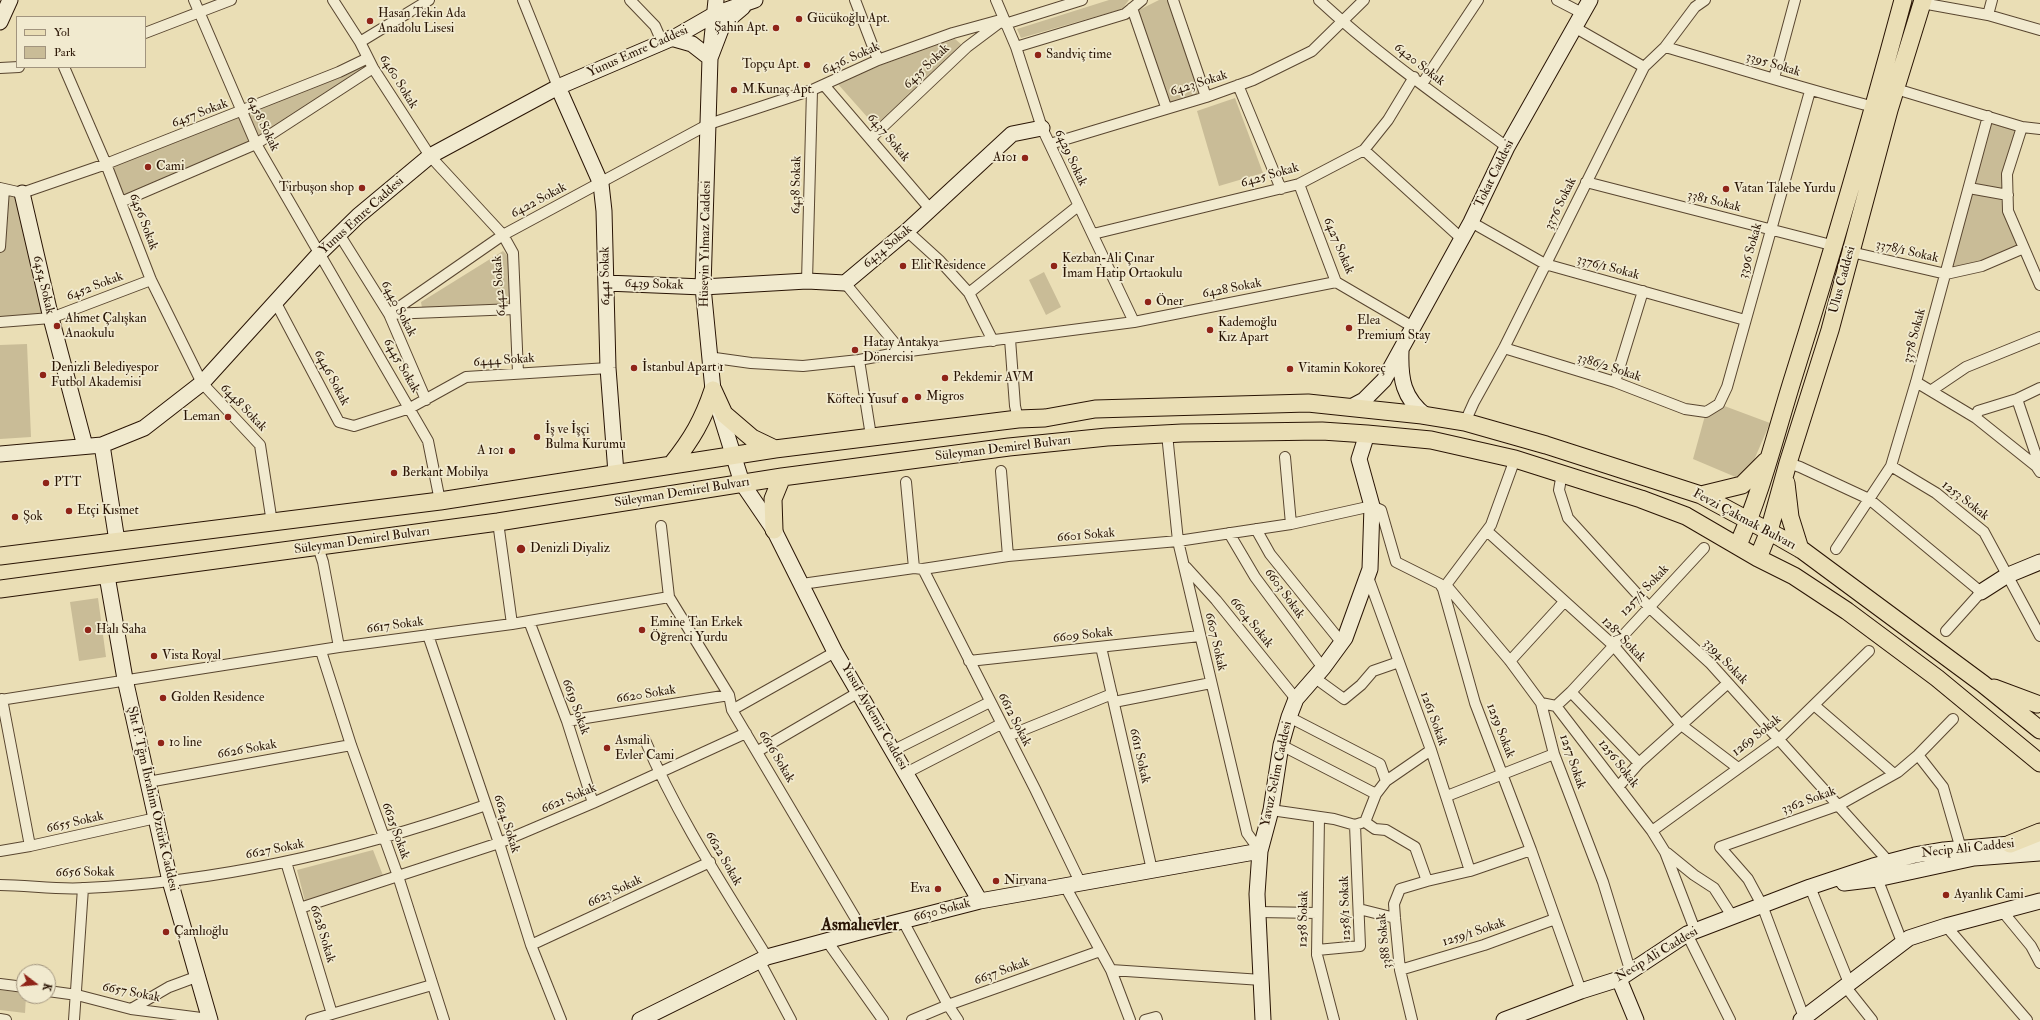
<!DOCTYPE html>
<meta charset="utf-8">
<style>
body{margin:0}
#map{position:relative;width:2040px;height:1020px;overflow:hidden;background:#eadeb5;font-family:"IM FELL Double Pica",serif}
canvas{display:block}
.legend{position:absolute;left:16px;top:16px;width:130px;height:52px;box-sizing:border-box;background:#f1eacf;border:1px solid #a1947e;margin:0;padding:5px 7px;list-style:none;font-size:12px;color:#291404}
.legend li{display:flex;align-items:center;gap:8px;height:20px}
.legend b{width:20px;border:1px solid #a1947e}
.north{position:absolute;left:16px;top:964px;width:40px;height:40px;box-sizing:border-box;background:#f1eacf;border:1px solid #a1947e;border-radius:50%;rotate:106deg;font-size:11px;font-weight:700;line-height:16px;text-align:center;color:#291404}
.north::after{content:'';display:block;margin:auto;width:14px;height:18px;background:#8f2418;clip-path:polygon(50% 0,100% 100%,50% 72%,0 100%)}
</style>
<div id="map">
<canvas width="2040" height="1020"></canvas>
<ul class="legend">
<li><b style="height:5px;background:#eadeb5"></b>Yol</li>
<li><b style="height:11px;background:#c9bc97"></b>Park</li>
</ul>
<div class="north">K</div>
</div>
<script>
const context = document.querySelector('canvas').getContext('2d');
context.lineJoin = 'round';
function fill(path, color) { context.fillStyle = color; context.fill(path, 'evenodd'); }
function stroke(path, color, width, dash) { context.strokeStyle = color; context.lineWidth = width; context.lineCap = dash ? 'butt' : 'round'; context.setLineDash(dash || []); context.stroke(path); }
function label(font, color, halo, rows, align = 'center') {
  context.font = font + ' "IM FELL Double Pica",serif'; context.lineWidth = 3.5; context.setLineDash([]); context.textBaseline = 'middle'; context.strokeStyle = halo; context.fillStyle = color; for (const [text, x, y, turn = 0] of rows) {
    context.save(); context.translate(x, y); context.rotate((+turn || 0) * Math.PI / 180); context.textAlign = isNaN(turn) ? turn : align; if (halo) context.strokeText(text, 0, 0); context.fillText(text, 0, 0); context.restore();
  }
}
fill(new Path2D(`
 M1109,0h20l-7,9 -101,29 -4,-9z
 M1159,0h10l37,97 -40,10 -29,-96z
 M955,39l8,7 -86,82 -40,-45 42,-17z
 M368,58l5,10 -117,76 -135,58 -15,-38z
 M1235,98l28,75 -44,13 -22,-75z
 M1988,116l34,11 -15,47 1,37 16,37 -78,26z
 M4,189l18,4 29,125 -51,4v-75z
 M503,251l6,6v50l-87,1 -1,-6z
 M1044,272l17,35 -15,8 -17,-35z
 M27,344l4,93 -31,2v-94z
 M1719,404l51,19 -25,58 -52,-22 13,-47z
 M98,598l8,59 -27,4 -9,-59z
 M373,850l11,28 -79,23 -8,-31z
 M0,990l24,3v3h2l-1,17 -25,-3z`), '#c9bc97');
const street = new Path2D(`
 M194,0l62,144 172,297 12,60
 M333,0l27,42 13,26 57,88 73,79 10,18 5,120
 M523,0l35,87
 M630,0l25,26 7,16
 M855,0l23,60
 M996,0l20,47 26,81 92,194
 M1173,0l33,97
 M1319,0c58,54 124,100 188,147
 M1557,0l25,13
 M1922,3l66,12 52,15
 M1132,8l34,99
 M1988,15l4,-15
 M1005,24l77,-24
 M1574,27l70,40
 M145,33l86,-33
 M360,42l69,-42
 M1016,47l109,-33 17,-14
 M1665,47c70,20 139,42 209,60
 M64,67l42,97 45,116 51,103 58,62 12,78
 M0,68l19,-1
 M1774,78l21,-78
 M1422,84l56,-84
 M824,85l107,125
 M1238,85l43,104
 M1896,89l126,38 18,2
 M2022,127l-15,47 1,37 32,74
 M871,138l96,-91 32,-24
 M1050,144l156,-47 47,-17 59,-29 52,-51
 M1364,150l98,89
 M1586,182l249,64
 M1299,184l37,98 77,45
 M0,188l22,5 84,-29 233,-92 29,-14
 M1969,188l39,7
 M121,202l135,-58 117,-76
 M1471,222l74,42 200,56
 M907,231l33,30 29,32 24,48
 M339,234l50,80 37,86
 M1093,234l206,-50 65,-34 24,-30 26,-43
 M0,247l4,-58
 M1851,252l95,22 36,-8 42,-18
 M807,281l5,-191
 M845,283l57,69
 M969,293l109,-87
 M276,303l63,119 15,4 56,-18 56,-31 142,-9
 M389,314l114,-79 206,-111 103,-34 66,-30 75,-27 51,-14
 M389,314l126,-5
 M0,322l51,-4 100,-38
 M1010,339l5,67 3,13
 M1504,348l111,34 70,27 21,3 13,-8 8,-17 83,-296
 M708,357l43,6 52,3 56,-6 43,-8 232,-30 202,-40
 M859,360l12,76
 M1615,382l28,-91
 M1916,382l60,36 60,48 4,6
 M1932,390l34,-23 74,-30
 M2017,399l23,68
 M1976,418l2,-7 39,-12 23,-11
 M1465,422l9,-20 30,-54 140,-281 21,-20 30,-40 10,-7
 M1167,434l11,107 69,292 13,18
 M1285,457l6,67
 M1788,463l12,4 69,32 112,93 -35,39
 M1891,466l45,27 48,39 56,104
 M1001,471l7,85
 M1562,473l-3,17 9,28 81,89 61,56 179,199
 M906,482l8,86
 M498,522l14,102
 M661,526l8,71 60,98 3,15 131,221
 M1256,529l14,25 72,89
 M1487,531l126,114 67,79 58,44
 M1229,533l26,44 68,91
 M318,547l5,15 16,85
 M1836,549l55,-83 25,-84 72,-266
 M1186,567l30,33 80,99
 M923,569l112,220 45,93
 M1368,577l63,173 39,121
 M802,584l112,-16 9,1 85,-13 170,-15 113,-17 81,-18 9,4 15,52 44,22 3,5 32,114 56,147 50,141
 M1446,585l64,76 31,42 13,51 49,128 28,91
 M1443,589l48,-64 24,-66
 M529,621l38,100 26,82
 M428,635l71,208 32,102 30,75
 M1101,647l51,223
 M321,651l30,94 47,131 46,144
 M969,661l231,-25
 M1510,661l54,-59
 M1315,678l29,21 17,-14 12,-14 26,-9
 M1571,692l68,71
 M2,699l28,147
 M0,700l339,-53 173,-23 157,-27
 M1114,702l97,-19
 M1541,703l15,3 96,125 13,21 30,78
 M1814,705l80,69
 M1556,706l15,-14 133,-144
 M732,710l103,-58
 M1289,717l91,47 6,17
 M567,721l162,-26
 M1008,736l104,-42
 M645,740c32,76 79,147 122,217
 M1281,745l95,49
 M894,750l96,-48
 M758,751l101,-59
 M1918,755l25,32 18,62
 M906,773l95,-49
 M148,782l203,-37
 M1619,786l20,-23 89,-80
 M1447,796l107,-42
 M1271,810l63,9 21,6 6,-2
 M1319,817l-2,138 17,65
 M1652,831l127,-92 90,-88
 M0,851l30,-5 126,-28
 M1667,853l27,22 20,13 18,28
 M286,862l46,152
 M1875,873l27,69
 M1427,881l43,-10 61,-21
 M1064,884l47,86 19,50
 M0,885c28,0 57,5 85,3 136,-6 272,-38 401,-83
 M1810,887l39,96
 M300,908l199,-65 94,-40 153,-70
 M1359,909l36,9
 M1258,912l59,1
 M2003,912l28,34 9,17
 M903,921l45,84 10,15
 M1946,926l81,94
 M1687,934l43,86
 M827,941l56,79
 M531,945l179,-83
 M1317,950l43,-4 -5,-121
 M760,962l31,58
 M1111,970l151,10
 M1400,970l84,-25 71,-26
 M0,984l24,3
 M1845,986l27,34
 M48,991l29,4 54,14 78,10
 M131,1009l38,-22 27,-10
 M0,1019l6,1
 M74,1020l9,-132
 M311,1020l121,-35
 M912,1020l36,-15 152,-54
 M1145,1020l11,-3 1,3
 M1412,1020l-12,-50 -5,-52 -1,-14 6,-15 27,-8 -12,-34 -29,-17 -11,-1 -10,-7 11,-28 10,-13 45,-31
 M1805,1020l-43,-115 -14,-26 -28,-32 119,-42 59,-33 20,-17 35,-36`);
const secondary = new Path2D(`
 M716,0l-6,58 -7,229 10,103 29,93 32,47 61,122 145,249
 M0,22l10,-22
 M671,38l21,6 18,14 13,-34 20,-17
 M558,87l43,97 3,27 4,157 8,105
 M22,193l29,125 34,128
 M606,283l97,4 104,-6 38,2 62,-52 105,-97 30,-6
 M1401,351c-1,28 2,47 25,65
 M1351,407l13,-7 20,-20 87,-158 36,-75 83,-147
 M102,445l15,96
 M0,454l102,-9 42,-17 58,-45 118,-130 38,-37 72,-60 128,-69 117,-50 40,-23 40,-14
 M107,576l18,103 45,202 40,139
 M1981,592l25,-16 34,-14
 M1844,883l33,-4 97,-21 66,-5
 M1619,979l17,41
 M640,1020l127,-63 96,-26 117,-30 280,-50
 M1263,1020l-6,-126 3,-43 11,-41 10,-65 8,-28 7,-18 27,-31 22,-30 25,-69 2,-63 -13,-47 8,-25
 M1504,1020l77,-29 38,-12 68,-45 123,-47 63,-21 42,-11 29,-5 66,-6h25
 M1801,1020l108,-82 37,-12 94,-25`);
const primary = new Path2D(`
 M713,390l11,24 28,24 23,11
 M672,464c20,-25 31,-44 41,-74
 M1786,483l4,34 10,32
 M1701,495l41,-10 24,-24
 M774,530l-1,-31 9,-22
 M1738,545c24,-54 38,-113 56,-170 39,-124 75,-249 109,-375
 M0,556l440,-55 335,-52 243,-30 27,-1 50,-9 213,-6 114,12 43,7 81,23 155,50 80,43 21,12 181,134 57,46
 M1758,558l11,-27 19,-68 42,-133 59,-220 34,-110
 M0,589l498,-67 284,-45 227,-30 98,-10 75,-4 140,-2 45,3 64,6 84,19 126,40 45,17 72,42 36,18 53,35 90,67 103,85
 M1994,688l43,16
 M2010,844l30,-12`);
stroke(street, '#594630', 12);
stroke(secondary, '#291404', 17);
stroke(primary, '#291404', 19);
stroke(street, '#f1eacf', 10);
stroke(secondary, '#f1eacf', 15);
stroke(primary, '#eadeb5', 17);
for (const [x, y, r, color] of [
 [799,19,4,"#8f2418"],
 [370,21,4,"#8f2418"],
 [776,28,4,"#8f2418"],
 [1038,55,4,"#8f2418"],
 [807,65,4,"#8f2418"],
 [734,90,4,"#8f2418"],
 [1025,158,4,"#8f2418"],
 [148,167,4,"#8f2418"],
 [362,188,4,"#8f2418"],
 [1726,189,4,"#8f2418"],
 [903,266,4,"#8f2418"],
 [1054,266,4,"#8f2418"],
 [1148,302,4,"#8f2418"],
 [57,326,4,"#8f2418"],
 [1349,328,4,"#8f2418"],
 [1210,330,4,"#8f2418"],
 [855,350,4,"#8f2418"],
 [634,368,4,"#8f2418"],
 [1290,369,4,"#8f2418"],
 [43,375,4,"#8f2418"],
 [945,378,4,"#8f2418"],
 [918,397,4,"#8f2418"],
 [905,400,4,"#8f2418"],
 [228,417,4,"#8f2418"],
 [537,437,4,"#8f2418"],
 [512,451,4,"#8f2418"],
 [394,473,4,"#8f2418"],
 [46,483,4,"#8f2418"],
 [69,511,4,"#8f2418"],
 [15,517,4,"#8f2418"],
 [521,549,5,"#8f2418"],
 [88,630,4,"#8f2418"],
 [642,630,4,"#8f2418"],
 [154,656,4,"#8f2418"],
 [163,698,4,"#8f2418"],
 [161,743,4,"#8f2418"],
 [607,748,4,"#8f2418"],
 [996,881,4,"#8f2418"],
 [938,889,4,"#8f2418"],
 [1946,895,4,"#8f2418"],
 [166,932,4,"#8f2418"]
]) { const dot = new Path2D(); dot.arc(x, y, r, 0, 2 * Math.PI); context.fillStyle = color; context.fill(dot); stroke(dot, '#f1eacf', 1.5); }
label('13px', '#291404', '#f1eacf', [
 ["Hasan Tekin Ada",378,14],
 ["Anadolu Lisesi",378,29],
 ["Gücükoğlu Apt.",807,19],
 ["Şahin Apt.",768,28,"right"],
 ["Sandviç time",1046,55],
 ["Topçu Apt.",799,65,"right"],
 ["M.Kunaç Apt.",742,90],
 ["A101",1017,158,"right"],
 ["Cami",156,167],
 ["Tirbuşon shop",354,188,"right"],
 ["Vatan Talebe Yurdu",1734,189],
 ["Kezban-Ali Çınar",1062,259],
 ["İmam Hatip Ortaokulu",1062,274],
 ["Elit Residence",911,266],
 ["Öner",1156,302],
 ["Ahmet Çalışkan",65,319],
 ["Anaokulu",65,334],
 ["Elea",1357,321],
 ["Premium Stay",1357,336],
 ["Kademoğlu",1218,323],
 ["Kız Apart",1218,338],
 ["Hatay Antakya",863,343],
 ["Dönercisi",863,358],
 ["Denizli Belediyespor",51,368],
 ["Futbol Akademisi",51,383],
 ["İstanbul Apart 1",642,368],
 ["Vitamin Kokoreç",1298,369],
 ["Pekdemir AVM",953,378],
 ["Migros",926,397],
 ["Köfteci Yusuf",897,400,"right"],
 ["Leman",220,417,"right"],
 ["İş ve İşçi",545,430],
 ["Bulma Kurumu",545,445],
 ["A 101",504,451,"right"],
 ["Berkant Mobilya",402,473],
 ["PTT",54,483],
 ["Etçi Kısmet",77,511],
 ["Şok",23,517],
 ["Denizli Diyaliz",530,549],
 ["Emine Tan Erkek",650,623],
 ["Öğrenci Yurdu",650,638],
 ["Halı Saha",96,630],
 ["Vista Royal",162,656],
 ["Golden Residence",171,698],
 ["Asmalı",615,741],
 ["Evler Cami",615,756],
 ["10 line",169,743],
 ["Nirvana",1004,881],
 ["Eva",930,889,"right"],
 ["Ayanlık Cami",1954,895],
 ["Çamlıoğlu",174,932]
], 'left');
label('13px', '#291404', '#f1eacf', [
 ["Yunus Emre Caddesi",638,52,-24],
 ["6436. Sokak",851,59,-24],
 ["6420 Sokak",1419,65,38],
 ["3395 Sokak",1773,65,17],
 ["6435 Sokak",927,67,-44],
 ["6460 Sokak",398,82,58],
 ["6423 Sokak",1199,84,-17],
 ["6457 Sokak",200,114,-21],
 ["6458 Sokak",262,124,64],
 ["6437 Sokak",888,138,50],
 ["6429 Sokak",1070,158,65],
 ["Tokat Caddesi",1495,174,-64],
 ["6425 Sokak",1270,176,-16],
 ["6438 Sokak",797,185,-89],
 ["6422 Sokak",539,201,-28],
 ["3381 Sokak",1714,202,14],
 ["3376 Sokak",1561,204,-64],
 ["Yunus Emre Caddesi",362,216,-42],
 ["6456 Sokak",143,222,69],
 ["Hüseyin Yılmaz Caddesi",706,244,-89],
 ["6427 Sokak",1338,246,67],
 ["6434 Sokak",888,247,-40],
 ["3396 Sokak",1751,251,-74],
 ["3378/1 Sokak",1907,252,13],
 ["3376/1 Sokak",1608,268,15],
 ["6441 Sokak",606,276,-91],
 ["Ulus Caddesi",1843,280,-75],
 ["6454 Sokak",43,285,77],
 ["6439 Sokak",654,285,2],
 ["6442 Sokak",500,286,-94],
 ["6452 Sokak",95,287,-21],
 ["6428 Sokak",1232,289,-11],
 ["6440 Sokak",398,309,62],
 ["3378 Sokak",1915,336,-75],
 ["6444 Sokak",504,361,-4],
 ["6445 Sokak",401,366,60],
 ["3386/2 Sokak",1609,368,18],
 ["6446 Sokak",331,378,62],
 ["6448 Sokak",243,408,46],
 ["Süleyman Demirel Bulvarı",1003,449,-7],
 ["Süleyman Demirel Bulvarı",682,493,-9],
 ["1253 Sokak",1965,501,38],
 ["Fevzi Çakmak Bulvarı",1744,520,28],
 ["6601 Sokak",1086,536,-5],
 ["Süleyman Demirel Bulvarı",362,541,-8],
 ["1257/1 Sokak",1645,591,-47],
 ["6603 Sokak",1284,594,54],
 ["6604 Sokak",1251,623,51],
 ["6617 Sokak",395,626,-8],
 ["6609 Sokak",1083,636,-6],
 ["1287 Sokak",1623,640,46],
 ["6607 Sokak",1215,642,77],
 ["3394 Sokak",1725,662,46],
 ["6620 Sokak",646,695,-9],
 ["6619 Sokak",575,707,70],
 ["Yusuf Aydemir Caddesi",874,717,60],
 ["1261 Sokak",1433,719,70],
 ["6612 Sokak",1014,720,63],
 ["1259 Sokak",1500,731,69],
 ["1269 Sokak",1757,736,-38],
 ["6626 Sokak",247,750,-10],
 ["6611 Sokak",1139,756,77],
 ["6616 Sokak",776,757,59],
 ["1257 Sokak",1572,762,71],
 ["1256 Sokak",1618,764,52],
 ["Yavuz Selim Caddesi",1277,774,-78],
 ["Şht P. Tğm İbrahim Öztürk Caddesi",152,799,77],
 ["6621 Sokak",569,799,-23],
 ["3362 Sokak",1809,801,-20],
 ["6655 Sokak",75,823,-13],
 ["6624 Sokak",506,824,72],
 ["6625 Sokak",395,831,70],
 ["Necip Ali Caddesi",1968,849,-6],
 ["6627 Sokak",275,850,-11],
 ["6622 Sokak",723,859,60],
 ["6656 Sokak",85,873,-1],
 ["6623 Sokak",615,892,-25],
 ["1258/1 Sokak",1346,908,-92],
 ["6630 Sokak",942,911,-15],
 ["1258 Sokak",1304,919,-89],
 ["1259/1 Sokak",1474,933,-18],
 ["6628 Sokak",322,934,73],
 ["3388 Sokak",1385,941,-96],
 ["Necip Ali Caddesi",1657,955,-31],
 ["6637 Sokak",1002,972,-20],
 ["6657 Sokak",131,993,11]
]);
label('bold 17px', '#291404', '#f1eacf', [
 ["Asmalıevler",860,926]
]);
</script>
